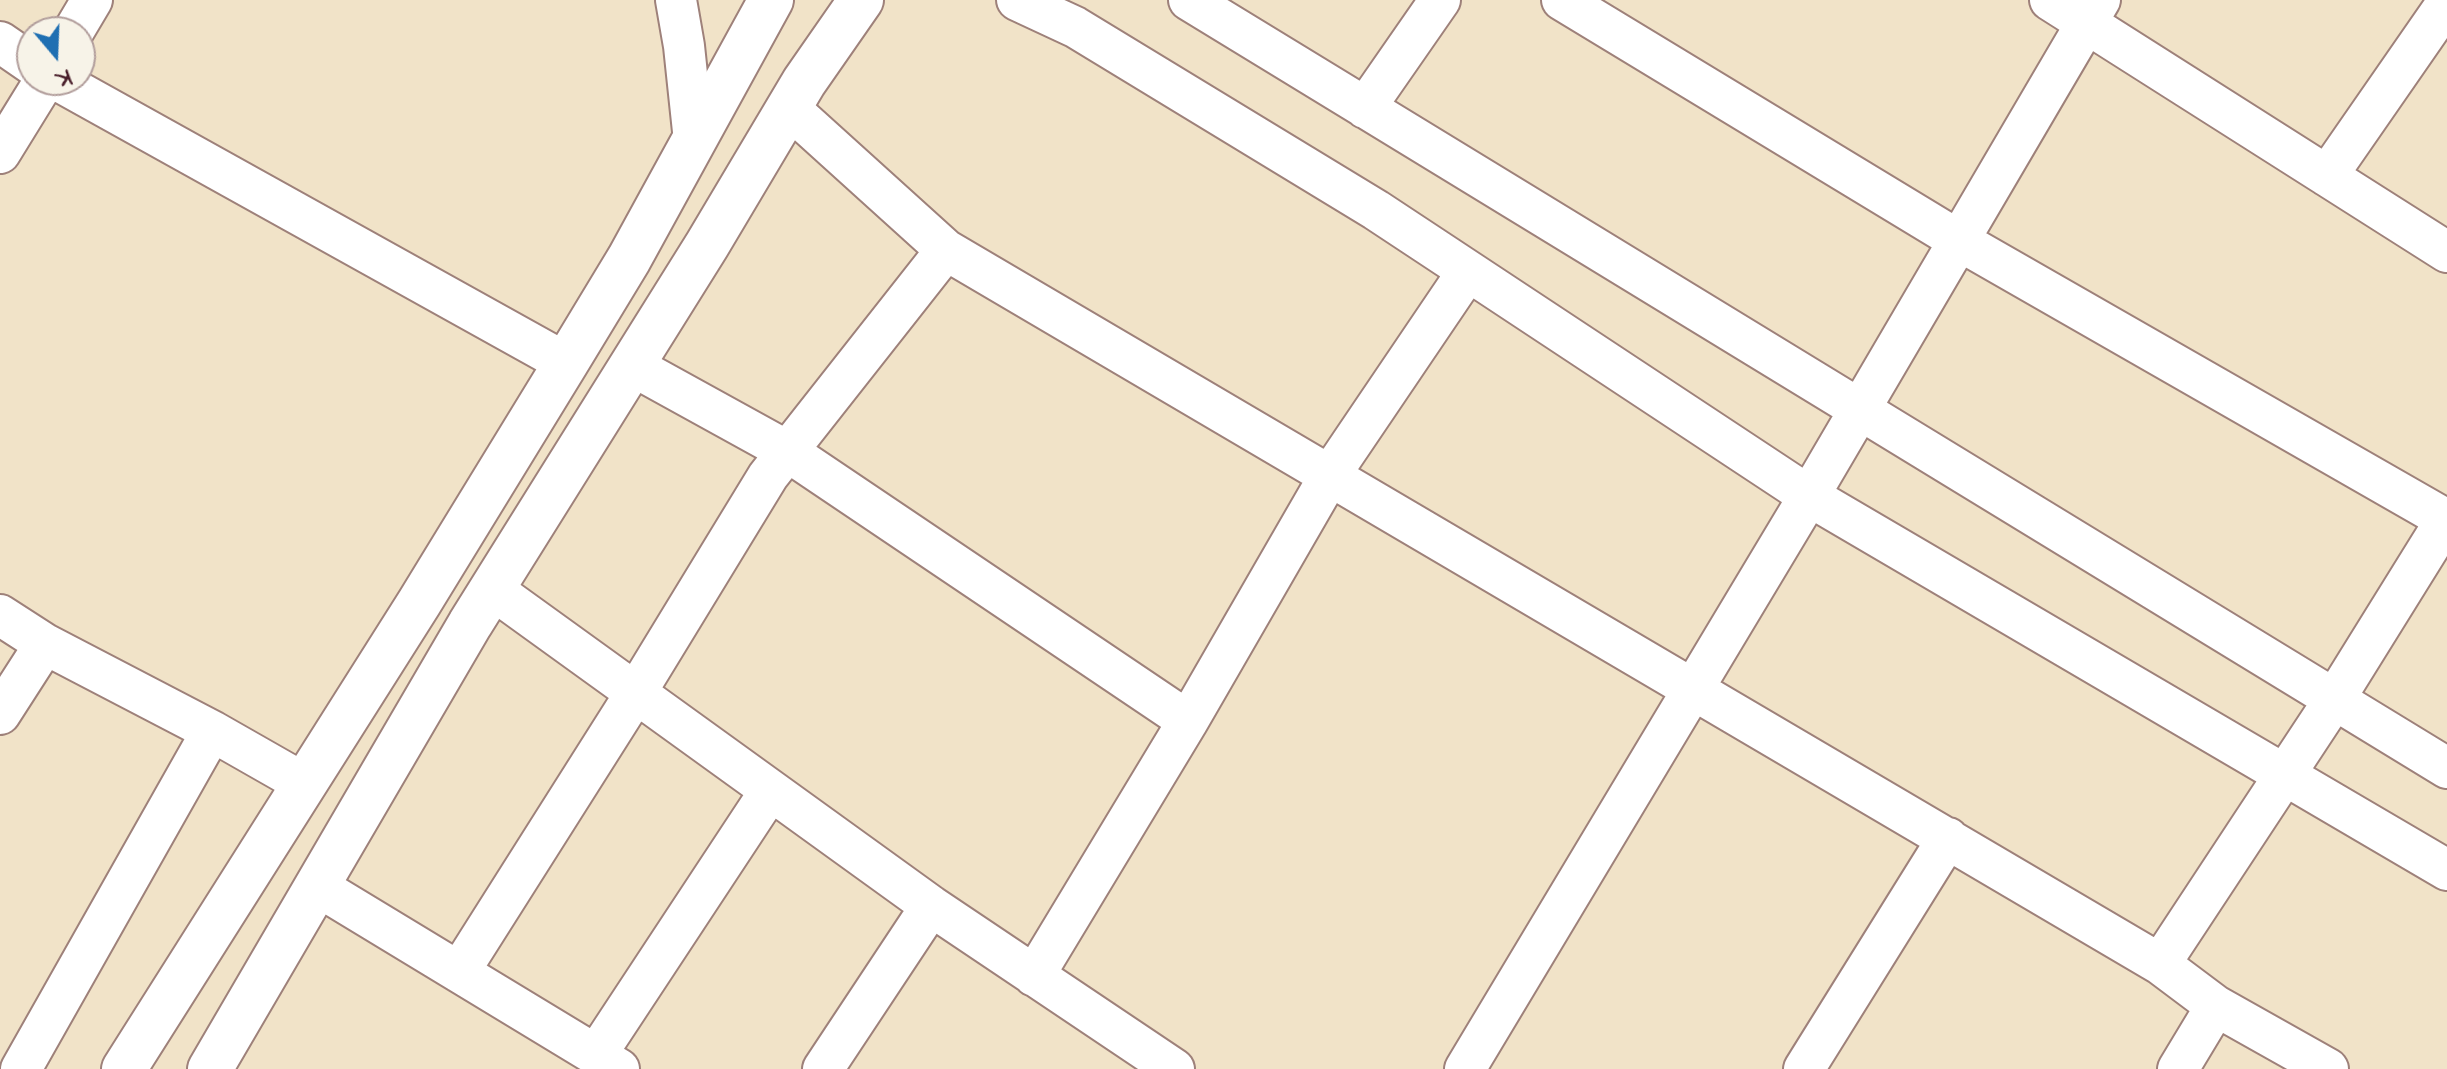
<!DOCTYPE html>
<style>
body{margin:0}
#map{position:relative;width:2447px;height:1069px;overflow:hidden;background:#f1e3c8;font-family:Mynerve,sans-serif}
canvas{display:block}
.north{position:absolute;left:16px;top:16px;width:80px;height:80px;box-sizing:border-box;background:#f7f3e8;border:2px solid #b29e9c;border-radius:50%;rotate:161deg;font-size:22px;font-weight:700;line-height:32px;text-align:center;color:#4a1f2b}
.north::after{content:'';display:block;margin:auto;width:28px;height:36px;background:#1f6fb2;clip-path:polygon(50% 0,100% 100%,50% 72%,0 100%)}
</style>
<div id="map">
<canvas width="2447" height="1069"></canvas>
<div class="north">K</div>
</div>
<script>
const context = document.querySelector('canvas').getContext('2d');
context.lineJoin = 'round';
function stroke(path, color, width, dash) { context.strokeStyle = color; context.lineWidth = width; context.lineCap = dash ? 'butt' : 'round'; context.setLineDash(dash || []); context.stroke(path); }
const minor = new Path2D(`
 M676,0l8,46 10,95
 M1017,0l58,27 301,183 433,286 638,374
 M1189,0l1258,768
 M1562,0l396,240 489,280
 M2050,0l397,252
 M73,32l19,-32
 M0,42l32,22
 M57,80l509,283
 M789,108l157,142 1214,714 56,42 112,63
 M1365,108l75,-108
 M0,153l45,-73
 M2327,176l120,-173
 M631,365l156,86 401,270
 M492,589l439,317 243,163
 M0,615l45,29 167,87 93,53
 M0,714l45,-70
 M317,886l302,183
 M2160,964l174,-264 113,-182
 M459,972l176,-278 133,-218 178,-226
 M1034,976l154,-255 142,-246 138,-204
 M596,1055l174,-264
 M21,1069l191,-338
 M823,1069l108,-163
 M1465,1069l344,-573 291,-496
 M1804,1069l144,-231
 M2178,1069l38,-63`);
const major = new Path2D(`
 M124,1069l295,-466 147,-240 63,-104 142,-259
 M210,1069l260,-445 237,-379 97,-163 57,-82`);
stroke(minor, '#9e817a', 44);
stroke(major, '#9e817a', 48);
stroke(minor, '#fff', 40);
stroke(major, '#fff', 44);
</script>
